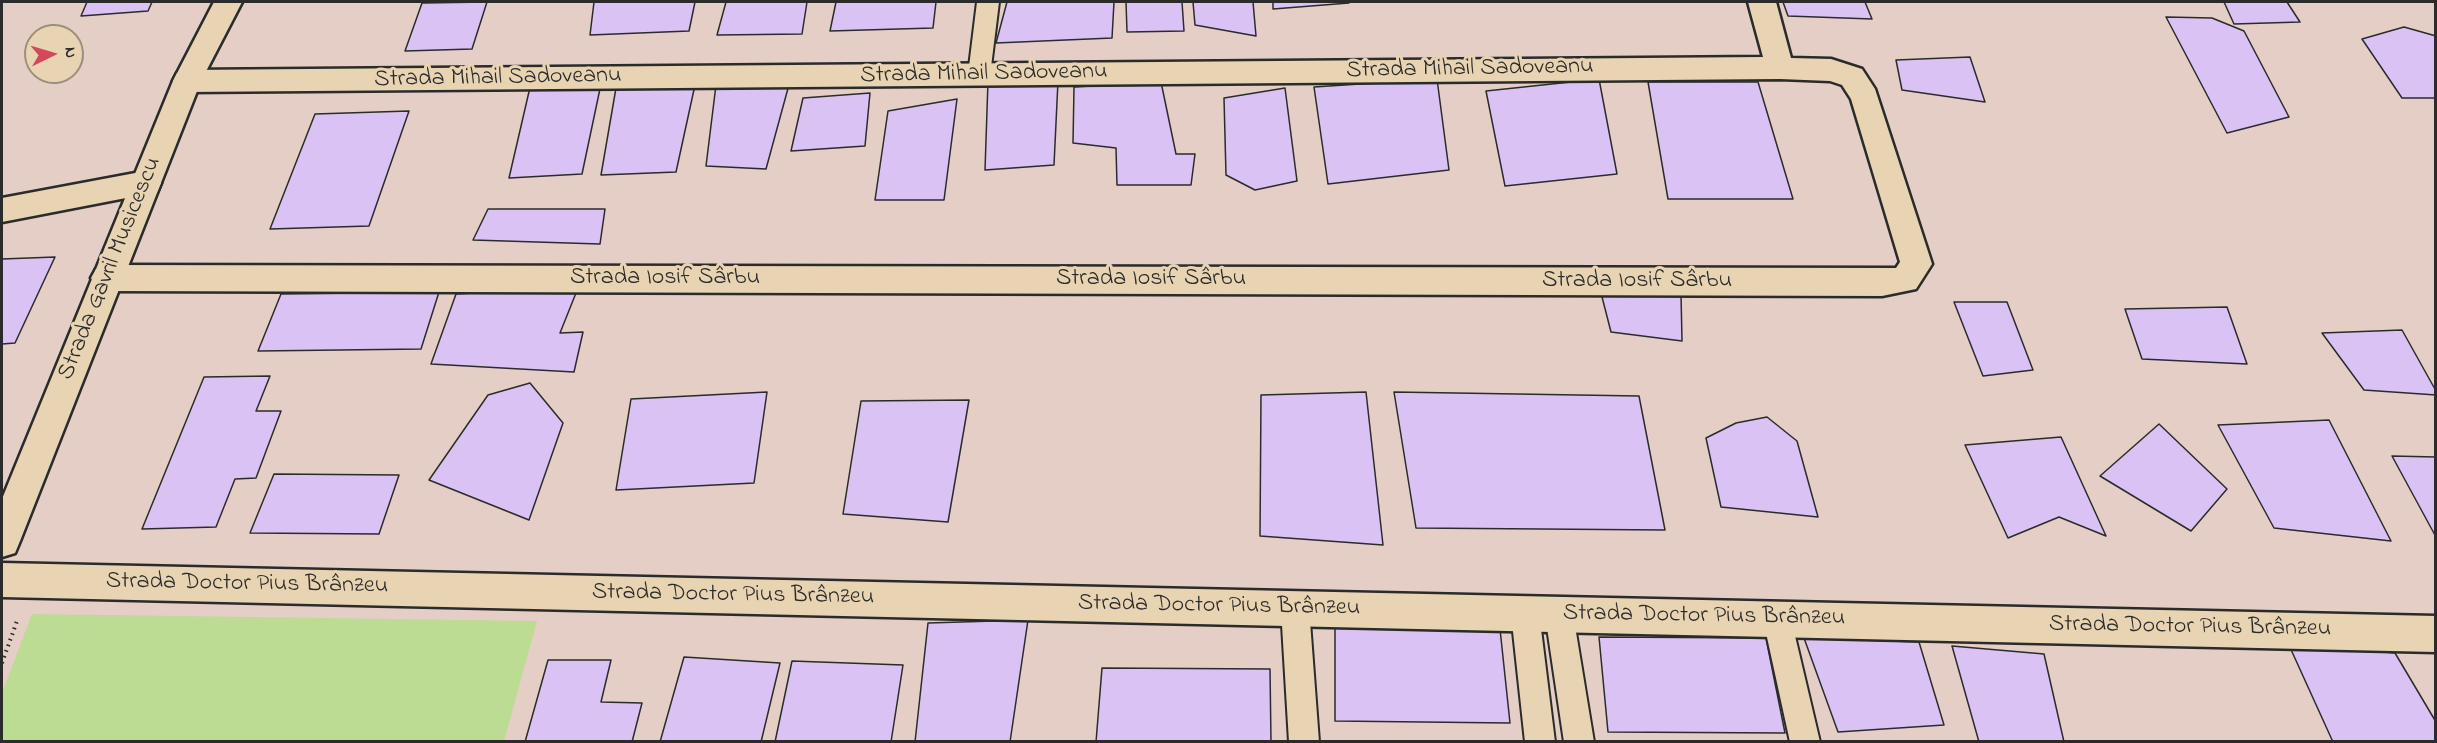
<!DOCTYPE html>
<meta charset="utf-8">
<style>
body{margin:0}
#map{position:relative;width:2437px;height:743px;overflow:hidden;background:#e4cec6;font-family:"Indie Flower",sans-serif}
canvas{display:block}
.frame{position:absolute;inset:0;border:3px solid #2b2b2b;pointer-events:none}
.north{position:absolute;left:24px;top:24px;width:60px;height:60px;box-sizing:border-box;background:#e8d3b2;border:2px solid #9c907c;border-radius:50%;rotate:85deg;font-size:16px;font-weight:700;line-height:24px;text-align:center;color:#2b2b2b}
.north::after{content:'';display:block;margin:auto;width:21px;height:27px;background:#d1495b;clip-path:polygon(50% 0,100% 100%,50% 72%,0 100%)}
</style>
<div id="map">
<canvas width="2437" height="743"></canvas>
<div class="frame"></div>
<div class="north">N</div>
</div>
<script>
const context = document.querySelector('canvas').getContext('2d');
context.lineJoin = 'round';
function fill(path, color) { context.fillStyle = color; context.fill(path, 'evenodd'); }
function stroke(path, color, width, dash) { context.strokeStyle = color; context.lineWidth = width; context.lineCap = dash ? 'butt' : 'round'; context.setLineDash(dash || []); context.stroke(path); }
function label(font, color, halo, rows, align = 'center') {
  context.font = font + ' "Indie Flower",sans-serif'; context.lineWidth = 6; context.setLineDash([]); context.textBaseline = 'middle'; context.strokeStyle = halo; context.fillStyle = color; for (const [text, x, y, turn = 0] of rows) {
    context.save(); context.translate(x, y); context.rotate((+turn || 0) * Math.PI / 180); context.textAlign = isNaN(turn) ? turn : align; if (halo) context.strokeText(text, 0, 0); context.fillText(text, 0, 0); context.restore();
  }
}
fill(new Path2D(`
 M32,614l505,7 -33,120h-502v-48z`), '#bcdb93');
const building = new Path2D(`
 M87,2h65l-4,9 -67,5z
 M487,2l-15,47 -67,2 17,-48z
 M594,2h101l-6,29 -99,4z
 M726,2h81l-5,32 -85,1z
 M836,2h100l-3,26 -103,3z
 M1007,2h107l-2,36 -116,5z
 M1126,2h56l2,29 -57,1z
 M1193,2h60l3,34 -61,-11z
 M1273,2h76v1l-76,6z
 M1783,2h82l7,17 -84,-3z
 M2224,2h63l13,20 -66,2z
 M2166,17l46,1 32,13 45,86 -62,16z
 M2404,27l32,9v62h-34l-40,-59z
 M1970,57l15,45 -83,-12 -6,-30z
 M1437,79l12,91 -121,14 -14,-97z
 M1599,79l18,95 -112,12 -19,-95z
 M790,81l-24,88 -60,-3 10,-81z
 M988,81h70l-4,84 -69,5z
 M1161,82l15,72h19l-4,31h-74l-1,-37 -43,-5 1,-56z
 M1648,82h110l35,117h-125z
 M531,83l70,1 -19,90 -73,4z
 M695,85l-19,87 -75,3 15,-87z
 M1285,88l12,93 -42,9 -29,-15 -2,-77z
 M870,93l-5,53 -74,5 12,-53z
 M957,99l-13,101h-69l13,-89z
 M409,111l-40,115 -99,3 45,-115z
 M488,209h117l-5,35 -127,-4z
 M55,257l-40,86 -13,1v-85z
 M578,288l-18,45 23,-1 -9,40 -143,-8 25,-70z
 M439,292l-18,57 -163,2 23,-57z
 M1601,293l80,1 1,47 -71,-9z
 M1954,302h53l26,68 -50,6z
 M2227,307l20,57 -105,-5 -17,-50z
 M2402,330l34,61v4l-72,-5 -42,-57z
 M270,376l-14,35h25l-25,67 -21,1 -19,48 -74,2 62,-152z
 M530,383l33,40 -34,97 -100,-40 59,-85z
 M767,392l-13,91 -138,7 15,-91z
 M1366,392l17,153 -123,-9 1,-141z
 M1394,392l245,4 26,134 -249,-2z
 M969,400l-21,122 -105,-8 18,-113z
 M1767,417l30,24 21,76 -97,-10 -15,-69 30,-15z
 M2329,420l62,121 -117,-13 -56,-103z
 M2159,424l68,65 -36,42 -91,-55z
 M2061,437l45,99 -47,-19 -51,21 -43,-93z
 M2392,456l44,1v80z
 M274,474l125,1 -20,59 -129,-1z
 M1028,620l-18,122h-95l13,-119z
 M1335,627l165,2 10,94 -175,-2z
 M1599,637l167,1 19,95 -177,-1z
 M1804,638l115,4 25,83 -106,7z
 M2288,643l107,10 41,69v20h-103z
 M1952,646l92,8 20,88h-85z
 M684,657l96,6 -19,79h-101z
 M548,660h63l-10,42 41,1 -10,39h-107z
 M792,661l111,4 -12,77h-116z
 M1102,668l168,1 1,73h-175z`);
fill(building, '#dac3f4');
stroke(building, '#2b2b2b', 1.5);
const lane = new Path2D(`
 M977,2h22l-9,73 -3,6 -8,2 -8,-2 -3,-6z
 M1295,595l10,4 4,9 10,134h-30l-8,-134 4,-9z
 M1525,600l10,3 4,10 16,129h-30l-14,-129 4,-10z
 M1559,601l10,3 4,10 21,128h-30l-19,-128 4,-10z
 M1777,605l10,4 4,10 29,123h-30l-27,-123 4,-10z`);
const street = new Path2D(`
 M1748,2h28l15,56 40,1 31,10 13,20 57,175 -16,25 -34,7 -1775,-5 -11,-4 -5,-9 5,-9 11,-4 1789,3 4,-6 -49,-163 -9,-14 -12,-4 -50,-2 -1593,13 -10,-3 -4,-8 4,-8 10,-3 1576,-13z
 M146,171l11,3 4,9 -4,9 -155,30v-24z
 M2,563l2434,53v36l-2434,-55z`);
const secondary = new Path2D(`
 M214,2h28l-41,79 -181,460 -5,12 -13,4v-58l171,-418z`);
stroke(lane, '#2b2b2b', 4);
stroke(street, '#2b2b2b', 5);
stroke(secondary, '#2b2b2b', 5);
stroke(new Path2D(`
 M2,663l15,-42`), '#2b2b2b', 4, [1.5, 4.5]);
fill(lane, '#e8d3b2');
fill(street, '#e8d3b2');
fill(secondary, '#e8d3b2');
label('24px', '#2b2b2b', '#e8d3b2', [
 ["Strada Mihail Sadoveanu",1470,70,-1],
 ["Strada Mihail Sadoveanu",984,75,-1],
 ["Strada Mihail Sadoveanu",498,79,-1],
 ["Strada Gavril Musicescu",111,269,-68],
 ["Strada Iosif Sârbu",665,279],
 ["Strada Iosif Sârbu",1151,280],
 ["Strada Iosif Sârbu",1637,282],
 ["Strada Doctor Pius Brânzeu",247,585,1],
 ["Strada Doctor Pius Brânzeu",733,596,1],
 ["Strada Doctor Pius Brânzeu",1219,607,1],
 ["Strada Doctor Pius Brânzeu",1704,617,1],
 ["Strada Doctor Pius Brânzeu",2190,628,1]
]);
</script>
